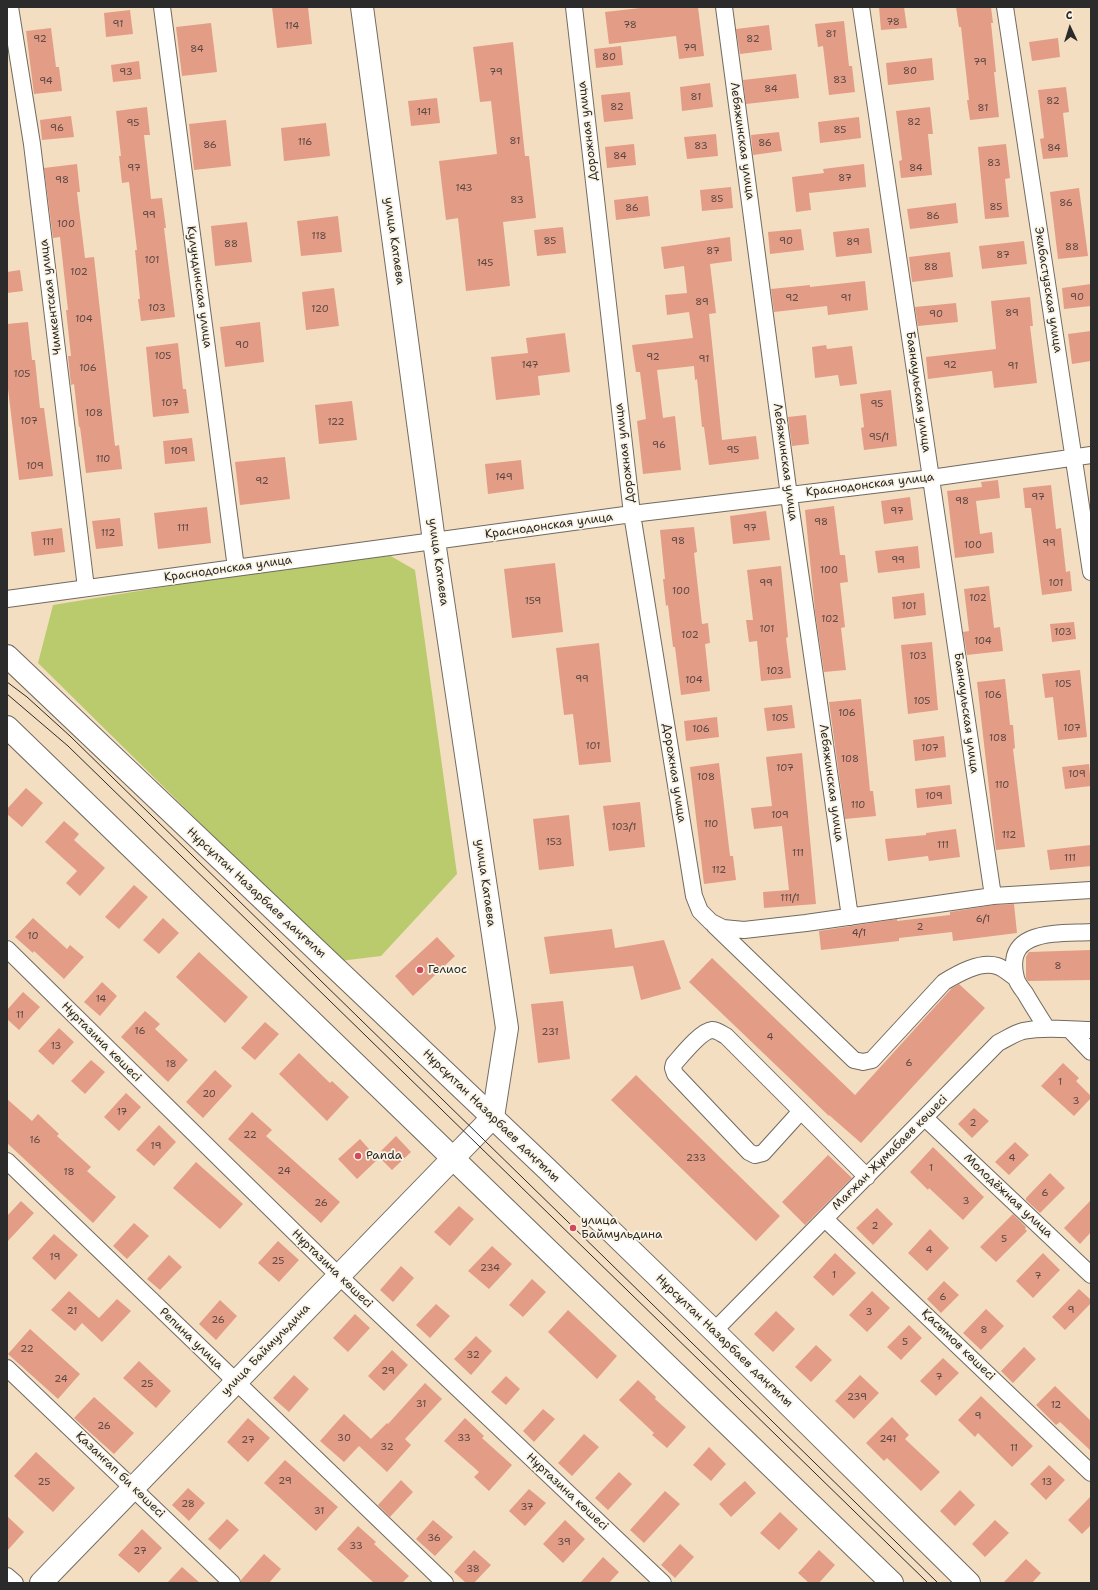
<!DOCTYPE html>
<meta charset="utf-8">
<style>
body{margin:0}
#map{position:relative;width:1098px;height:1590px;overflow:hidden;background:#f4dec1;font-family:"Shantell Sans",sans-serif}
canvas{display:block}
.frame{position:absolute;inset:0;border:8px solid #2b2b2b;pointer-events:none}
.north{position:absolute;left:1050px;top:8px;width:40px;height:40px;-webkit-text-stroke:3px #fcf5e5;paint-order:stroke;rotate:356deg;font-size:11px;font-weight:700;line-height:16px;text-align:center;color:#2b2b2b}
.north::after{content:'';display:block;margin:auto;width:14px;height:18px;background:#2b2b2b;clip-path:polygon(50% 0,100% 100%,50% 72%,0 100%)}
</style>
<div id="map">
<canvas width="1098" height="1590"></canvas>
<div class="frame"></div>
<div class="north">С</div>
</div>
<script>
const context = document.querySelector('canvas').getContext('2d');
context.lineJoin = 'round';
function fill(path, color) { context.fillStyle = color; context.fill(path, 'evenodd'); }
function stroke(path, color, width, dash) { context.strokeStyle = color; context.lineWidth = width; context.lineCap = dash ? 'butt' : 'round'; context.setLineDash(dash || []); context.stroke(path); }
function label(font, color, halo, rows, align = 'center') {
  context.font = font + ' "Shantell Sans",sans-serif'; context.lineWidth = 3.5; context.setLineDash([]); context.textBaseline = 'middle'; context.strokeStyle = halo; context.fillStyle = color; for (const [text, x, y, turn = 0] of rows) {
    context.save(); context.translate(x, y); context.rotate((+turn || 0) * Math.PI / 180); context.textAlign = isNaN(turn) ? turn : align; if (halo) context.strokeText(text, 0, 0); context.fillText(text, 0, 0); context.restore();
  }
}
fill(new Path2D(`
 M382,551l33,19 42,304 -76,82 -41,5 -302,-298 15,-58z`), '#bacb6e');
fill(new Path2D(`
 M272,7h36l4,37 -35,4z
 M649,7h49l6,49 -25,3 -3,-23 -67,8 -4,-32z
 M879,7h25l3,21 -26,2z
 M956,7h35l2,16h-2l5,49h-2l5,45 -29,3 -3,-20h2l-8,-73h-2z
 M130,10l3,24 -27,3 -2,-24z
 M844,21l5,45h3l3,26 -26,3 -6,-49 -5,1 -3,-23z
 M211,23l6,49 -35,4 -6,-49z
 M769,25l3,25 -32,4 -4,-25z
 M51,28l5,39h3l3,24 -28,3 -8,-63z
 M1058,38l2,19 -28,4 -3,-19z
 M513,42l12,114h4l7,62 -33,4 7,64 -44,5 -8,-73 -12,2 -7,-59 58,-7 -6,-53 -11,1 -7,-55z
 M621,46l2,19 -27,3 -2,-19z
 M932,58l2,22 -46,5 -2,-22z
 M139,61l2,18 -28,3 -2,-17z
 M796,74l3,24 -53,6 -3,-24z
 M710,83l3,24 -31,4 -2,-24z
 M1066,87l3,25 -6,1 5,44 -25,2 -3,-20 4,-1 -6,-48z
 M630,92l3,27 -29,3 -3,-27z
 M437,98l3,25 -29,3 -3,-25z
 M147,107l3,28h-6l7,64 11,-1 4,30h-2l11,89 -34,4 -3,-22h2l-5,-49h2l-8,-68 -7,1 -3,-27h2l-5,-45z
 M930,107l3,27h-5l4,41 -31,3 -2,-17 3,-1 -6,-49z
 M71,116l3,21 -32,3 -2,-20z
 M859,117l2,21 -41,5 -2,-21z
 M226,120l5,46 -37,4 -5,-46z
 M326,123l4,33 -46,5 -3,-33z
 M779,132l3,19 -29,4 -2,-20z
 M716,134l2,22 -31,3 -3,-22z
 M634,144l2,21 -29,3 -2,-21z
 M1006,144l4,34 -5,1 4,38 -24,2 -7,-72z
 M77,164l3,28h-3l8,66 9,-1 21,189 4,-1 3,24 -36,4 -6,-46h-1l-5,-43 -3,1 -3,-29h3l-5,-46h2l-8,-73 -7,1 -9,-70z
 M864,164l2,23 -57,6 2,17 -15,2 -4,-35 32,-4 -1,-4z
 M731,187l2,21 -31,3 -2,-21z
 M1079,188l9,68 -30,3 -8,-67z
 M648,196l2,20 -34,4 -2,-20z
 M956,203l2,20 -48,6 -3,-20z
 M338,216l4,36 -41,4 -4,-35z
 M247,222l5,40 -37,4 -4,-40z
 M563,227l3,26 -29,3 -3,-26z
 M869,228l3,25 -36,4 -3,-25z
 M801,229l3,21 -34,4 -2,-22z
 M730,237l2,24 -22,3 6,49 -7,1 13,126 34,-4 3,23 -50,6 -5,-38h-2l-5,-48 -2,1 -1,-14 -37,4 6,48 12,-2 6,54 -38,4 -6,-53 9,-2 -6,-47h-4l-4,-27 61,-7 -4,-26 -22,3 -2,-20 22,-2 -3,-27 -20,3 -3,-22z
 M1024,241l3,23 -45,5 -3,-23z
 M950,252l3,25 -41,5 -3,-25z
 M20,270l3,21 -16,2v-21z
 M865,281l3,29 -40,5 -1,-9 -53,6 -3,-23 39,-4v2z
 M1091,284v22l-27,3 -2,-21z
 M334,288l5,38 -33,4 -4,-38z
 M1030,297l3,29h-3l7,57 -43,5 -2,-17 -64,8 -2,-22 70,-8 -5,-48z
 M956,303l2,19 -40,4 -3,-19z
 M28,322l4,38h3l5,48h4l9,68 -34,4 -11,-91h-1v-65z
 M260,322l4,40 -39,5 -5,-40z
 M1091,331v30l-19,3 -4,-30z
 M565,333l5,39 -32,4 2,19 -44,5 -5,-43 37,-4 -2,-15z
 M178,343l5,46h3l3,24 -36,4 -7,-70z
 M826,345l1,4 25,-3 5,38 -17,2 -2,-11 -23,3 -3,-31z
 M891,390l6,56 -33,4 -3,-22 3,-1 -4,-33z
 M352,401l5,39 -38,4 -4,-39z
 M806,415l3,29 -17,2 -4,-29z
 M192,438l3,23 -30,3 -2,-23z
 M285,457l5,42 -50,6 -5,-43z
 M521,460l3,29 -36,5 -3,-30z
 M998,480l2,18 -24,3 4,33 12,-2 2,21 -39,5 -8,-67 35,-4 -1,-5z
 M1051,485l5,44 5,-1 5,44 4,-1 2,20 -30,4 -11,-87h-6l-2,-20z
 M910,497l3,23 -29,4 -3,-23z
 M834,506l6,49h5l3,27 -8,1 5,44 -4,1 5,42 -22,2 -9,-61 -10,-101z
 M207,507l4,36 -53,6 -4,-36z
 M766,511l4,29 -37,4 -3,-28z
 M120,518l3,28 -27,3 -4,-28z
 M694,527l3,25 -3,1 8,71 6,-1 2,20 -5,1 5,47 -29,4 -6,-48h-2l-5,-42 -2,1 -3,-27h2l-5,-49z
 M62,528l3,24 -31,4 -3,-24z
 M918,546l2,22 -42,5 -3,-22z
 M555,563l8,69 -51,6 -8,-69z
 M781,566l7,71 -2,1 5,40 -30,3 -4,-40 -8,1 -3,-22h7l-6,-50z
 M989,586l5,42 6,-1 3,24 -36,4 -4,-23 6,-1 -5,-42z
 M924,593l2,22 -32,4 -2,-22z
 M1074,622l2,17 -24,3 -2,-18z
 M932,642l6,68 -30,4 -7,-69z
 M599,643l12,119 -32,3 -6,-51 -9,1 -8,-67z
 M1080,670l7,67 -29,3 -5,-43 -8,1 -3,-24z
 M1005,679l5,46h3l2,23 -2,1 12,98 -29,3 -19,-168z
 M861,699l9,92h3l3,25 -31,3 -16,-117z
 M792,705l3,23 -28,3 -3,-23z
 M717,717l2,20 -33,4 -2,-20z
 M944,736l2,21 -31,4 -2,-21z
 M802,753l14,151 -52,4 -1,-16 26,-2 -7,-64 -28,3 -3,-21 21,-2 -6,-49z
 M719,763l11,93h3l3,24 -32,4 -14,-117z
 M1089,764l2,22 -26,3 -3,-22z
 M950,785l2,19 -35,4 -2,-19z
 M26,788l17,15 -21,24 -15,-13v-5z
 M640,802l5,45 -36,4 -6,-45z
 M569,815l5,51 -35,4 -6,-51z
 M64,821l15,13 -5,6 31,28 -25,28 -14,-13 11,-12 -32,-29z
 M956,829l4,28 -31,4 -1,-5 -40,5 -3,-22 41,-4v-2z
 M1091,845v21l-41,4 -3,-20z
 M134,885l14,12 -29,32 -14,-12z
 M1014,904l3,29 -64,8 -1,-9 -53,6v3l-78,9 -2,-19 78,-12v2l53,-6v-3l44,-7z
 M33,918l34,31 3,-4 14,12 -20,22 -30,-28 -1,2 -18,-16z
 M163,918l16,15 -20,21 -16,-14z
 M612,929l3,19 49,-8 17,49 -40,11 -8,-34 -83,8 -6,-37z
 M437,937l18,19 -42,40 -18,-20z
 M1091,950v30l-63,1 -2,-3v-21l3,-5z
 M199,952l49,45 -23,26 -49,-46z
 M712,958l143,137 97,-107 7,-4 26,24 -124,135 -32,-28v1l-140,-134z
 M102,982l15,14 -17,20 -16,-14z
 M23,992l17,15 -21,23 -12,-11v-9z
 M563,1001l7,58 -32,4 -7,-59z
 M145,1011l15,13 -5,5 33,31 -20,22 -47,-45z
 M265,1022l14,12 -24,26 -14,-12z
 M59,1028l15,14 -21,23 -15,-14z
 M299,1053l31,30 2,-2 17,16 -22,24 -48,-47z
 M91,1060l14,12 -20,22 -14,-13z
 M1063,1063l16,15 -3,3 15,15v2l-17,18 -33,-30z
 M215,1070l17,16 -29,32 -17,-16z
 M636,1075l144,141 -24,25 -145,-141z
 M126,1093l15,14 -22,24 -15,-14z
 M7,1099l25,22 6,-7 21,20 -2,2 34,31 -4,4 29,26 -23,26 -86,-80z
 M974,1108l15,13 -17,17 -14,-14z
 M252,1112l20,18 -6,6 74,66 -19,21 -93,-84z
 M159,1125l17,17 -22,24 -18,-16z
 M396,1136l15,16 -19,18 -15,-15z
 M360,1139l18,20 -21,20 -19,-20z
 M1015,1142l14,13 -20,20 -14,-13z
 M933,1147l51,50 -21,23 -34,-32 -1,2 -18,-18z
 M828,1155l24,23 -47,47 -23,-23z
 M196,1162l47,42 -23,25 -47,-41z
 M1050,1173l15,15 -25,25 -14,-13v-2z
 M1091,1200v32l-11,12 -16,-16z
 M21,1201l13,12 -27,29v-26z
 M459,1206l15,13 -24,27 -16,-14z
 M877,1208l16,16 -20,21 -17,-17z
 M1013,1214l13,13 -1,2 2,2 -31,31 -16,-15z
 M134,1223l15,13 -22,23 -14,-13z
 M930,1229l19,19 -22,23 -19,-18z
 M54,1234l24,21 -23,25 -23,-22z
 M278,1241l21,19 -20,22 -21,-19z
 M492,1246l20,18 -23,25 -21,-18z
 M835,1253l21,20 -23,23 -20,-19z
 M1043,1253l17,17 -27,28 -17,-17z
 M169,1255l13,12 -22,23 -13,-11z
 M401,1266l13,12 -21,24 -13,-12z
 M532,1279l14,13 -23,25 -14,-12z
 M944,1281l15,14 -18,18 -14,-14z
 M1079,1289l12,11v3l-26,27 -13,-13z
 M69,1291l30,27 18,-19 14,12 -29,31 -20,-19 -7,8 -24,-21z
 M872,1291l18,17 -23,24 -18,-17z
 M220,1300l17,16 -21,24 -17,-16z
 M436,1304l14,12 -20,22 -14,-13z
 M986,1309l18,17 -23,24 -18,-17z
 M568,1310l49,46 -20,23 -49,-47z
 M776,1311l19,18 -22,23 -19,-18z
 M355,1314l15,14 -22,24 -15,-14z
 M909,1325l13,13 -21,22 -14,-13z
 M30,1329l50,45 -22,25 -50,-45z
 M476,1336l16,15 -21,24 -17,-16z
 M816,1345l16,15 -21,22 -16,-15z
 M1024,1347l12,12 -23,24 -12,-12z
 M392,1350l16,15 -24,26 -16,-15z
 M943,1358l16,15 -23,23 -16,-15z
 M139,1361l32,30 -15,17 -33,-30z
 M294,1375l15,14 -20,23 -16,-14z
 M860,1375l19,18 -25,26 -19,-18z
 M506,1376l14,13 -14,16 -15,-13z
 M638,1380l18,17 -1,2 31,28 -19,21 -15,-13 2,-2 -35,-33z
 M425,1383l17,16 -37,40 6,6 -24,27 -28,-26 -15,16 -24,-21 24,-27 27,25 16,-16 1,1z
 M1055,1386l36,35v30l-31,-29 -4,3 -20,-20z
 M981,1396l52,50 -21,21 -34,-34 -3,4 -17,-17z
 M94,1397l40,36 -20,21 -40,-36z
 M543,1409l12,10 -21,23 -11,-11z
 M892,1417l17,18 -4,4 35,33 -19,19 -34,-33 -3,3 -18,-18z
 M248,1418l22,20 -22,24 -21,-20z
 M465,1418l19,18 -2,2 30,27 -23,26 -15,-14 5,-5 -35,-31z
 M584,1434l15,13 -27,29 -14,-13z
 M709,1447l17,17 -15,17 -18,-16z
 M36,1452l39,36 -22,24 -39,-36z
 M285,1460l53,47 -22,24 -52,-48z
 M1049,1465l16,15 -19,20 -16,-16z
 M619,1472l13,12 -24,26 -13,-12z
 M401,1480l12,12 -23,25 -12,-12z
 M745,1481l11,12 -25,24 -12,-13z
 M188,1488l17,15 -16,18 -17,-16z
 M529,1489l17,14 -21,23 -16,-15z
 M960,1490l15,15 -20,21 -15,-15z
 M665,1491l15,13 -36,39 -14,-13z
 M1091,1496v29l-9,9 -14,-14z
 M780,1512l18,17 -19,21 -19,-17z
 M7,1516l17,16 -17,19z
 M227,1519l12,11 -19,20 -12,-11z
 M433,1520l20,17 -18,19 -19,-17z
 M565,1520l20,19 -22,24 -20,-19z
 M995,1520l14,13 -24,24 -13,-13z
 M358,1526l18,16 -2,2 35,32 -7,7h-28l-37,-34z
 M142,1529l20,19 -23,25 -21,-18z
 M680,1544l14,13 -19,21 -14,-13z
 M474,1550l17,15 -17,18h-8l-12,-11z
 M819,1550l16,15 -16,18h-10l-11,-10z
 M264,1554l17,15 -12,14h-28v-3z
 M603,1557l16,15 -10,11h-29z
 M1026,1559l15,14 -9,10h-29z
 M182,1567l18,16h-33z`), '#e39c86');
const street = new Path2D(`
 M10,7l22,137 54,444
 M162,7l74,561
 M574,7l58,507 62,382 6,15 11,11 12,6 21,2 62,-7 187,-27 98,-6
 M724,7l65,489 61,421
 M861,7l132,889
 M1005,7l86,565
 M7,599l625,-85 299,-36 160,-23
 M714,925l140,135 9,2 9,-2 72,-78c15,-9 36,-21 53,-16 7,2 14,9 19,12
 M7,949l331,326 325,308
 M1046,1027c-7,-11 -14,-22 -21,-34 -3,-4 -8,-10 -9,-15 -13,-50 43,-44 75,-46
 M1070,1030l21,22
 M801,1111l-38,42 -8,2 -6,-3 -74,-78 -2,-6 1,-4c8,-9 27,-33 38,-34 5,0 10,4 14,6l141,141
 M925,1118l166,157
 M7,1161l438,422
 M825,1219l266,254
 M714,1331l284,-288c8,-4 17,-10 25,-12 23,-5 45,-1 68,-1
 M7,1368l225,215
 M7,1576l8,7`);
const secondary = new Path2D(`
 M41,1583l452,-466 14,-89 -73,-487 -72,-534`);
const primary = new Path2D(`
 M7,656l540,513 167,162 255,252
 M7,727l885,856`);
stroke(street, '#716a60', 18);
stroke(secondary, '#716a60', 24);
stroke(primary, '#716a60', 24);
stroke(street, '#fff', 16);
stroke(secondary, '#fff', 22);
stroke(primary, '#fff', 22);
stroke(new Path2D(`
 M7,682l20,15 43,39 868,847
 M7,694l61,52 860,837`), '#2b2b2b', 1);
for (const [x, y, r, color] of [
 [420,970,4,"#d1495b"],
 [358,1156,4,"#d1495b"],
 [573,1228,4,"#d1495b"]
]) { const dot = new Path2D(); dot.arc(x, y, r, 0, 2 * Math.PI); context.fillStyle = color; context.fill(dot); stroke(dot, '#fcf5e5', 1.5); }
label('10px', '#594742', null, [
 ["78",893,22],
 ["91",118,24],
 ["78",630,25],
 ["114",292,26],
 ["81",831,34],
 ["92",40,39],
 ["82",753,39],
 ["79",690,48],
 ["84",197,49],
 ["80",609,57],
 ["79",980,62],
 ["80",910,71],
 ["93",126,72],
 ["79",496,72],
 ["83",840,80],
 ["94",46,81],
 ["84",771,89],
 ["81",696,97],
 ["82",1053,101],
 ["82",617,107],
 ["81",983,108],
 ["141",424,112],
 ["82",914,122],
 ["95",133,123],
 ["96",57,128],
 ["85",840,130],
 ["81",515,141],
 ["116",305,142],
 ["86",765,143],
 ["86",210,145],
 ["83",701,146],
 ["84",1054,148],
 ["84",620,156],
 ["83",994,163],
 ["97",134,168],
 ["84",916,168],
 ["87",845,178],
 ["98",62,180],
 ["143",464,188],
 ["85",717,199],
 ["83",517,200],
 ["86",1066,203],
 ["85",996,207],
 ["86",632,208],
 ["99",149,215],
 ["86",933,216],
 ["100",66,224],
 ["118",319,236],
 ["85",550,241],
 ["90",786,241],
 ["89",853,242],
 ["88",231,244],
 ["88",1072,247],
 ["87",713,251],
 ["87",1003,255],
 ["101",152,260],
 ["145",485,263],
 ["88",931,267],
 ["102",79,272],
 ["90",1077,297],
 ["92",792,298],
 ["91",846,298],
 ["89",702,302],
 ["103",157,308],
 ["120",320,309],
 ["89",1012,313],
 ["90",936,314],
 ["104",84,319],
 ["90",242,345],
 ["105",163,356],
 ["92",653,357],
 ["91",704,359],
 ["147",530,365],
 ["92",950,365],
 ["91",1013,366],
 ["106",88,368],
 ["105",22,374],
 ["107",170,403],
 ["95",877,404],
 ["108",94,413],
 ["107",29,421],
 ["122",336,422],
 ["95/1",879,437],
 ["96",659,445],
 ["95",733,450],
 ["109",179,451],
 ["110",103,459],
 ["109",35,466],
 ["149",504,477],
 ["92",262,481],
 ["97",1038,497],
 ["98",962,501],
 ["97",897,511],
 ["98",821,522],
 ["111",183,528],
 ["97",750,528],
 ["112",108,533],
 ["98",678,541],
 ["111",48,542],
 ["99",1049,543],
 ["100",973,545],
 ["99",898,560],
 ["100",829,570],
 ["99",766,583],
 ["101",1056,583],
 ["100",681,591],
 ["102",978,598],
 ["159",533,601],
 ["101",909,606],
 ["102",830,619],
 ["101",767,629],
 ["103",1063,632],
 ["102",690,635],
 ["104",983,641],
 ["103",918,656],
 ["103",775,671],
 ["99",582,679],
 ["104",694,680],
 ["105",1063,684],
 ["106",993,695],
 ["105",922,701],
 ["106",847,713],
 ["105",780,718],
 ["107",1072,728],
 ["106",701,729],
 ["108",998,738],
 ["101",593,746],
 ["107",930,748],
 ["108",850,759],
 ["107",785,768],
 ["109",1077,774],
 ["108",706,777],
 ["110",1002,785],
 ["109",934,796],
 ["110",858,805],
 ["109",780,815],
 ["110",711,824],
 ["103/1",624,827],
 ["112",1009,835],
 ["153",554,842],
 ["111",943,845],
 ["111",798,853],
 ["111",1070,858],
 ["112",719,870],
 ["111/1",790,898],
 ["6/1",983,919],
 ["2",920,927],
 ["4/1",859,933],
 ["10",33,936],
 ["8",1058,966],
 ["14",101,999],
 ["11",20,1015],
 ["16",140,1031],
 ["231",550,1032],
 ["4",770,1037],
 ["13",56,1046],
 ["6",909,1063],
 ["18",171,1064],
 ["1",1060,1082],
 ["20",209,1094],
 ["3",1076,1101],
 ["17",122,1112],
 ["2",973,1123],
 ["22",250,1135],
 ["16",35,1140],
 ["19",156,1146],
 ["233",696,1158],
 ["4",1012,1158],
 ["1",931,1168],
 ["24",284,1171],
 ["18",69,1172],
 ["6",1045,1193],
 ["3",966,1201],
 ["26",321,1203],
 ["2",875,1226],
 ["5",1004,1239],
 ["4",929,1250],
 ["19",55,1257],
 ["25",278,1261],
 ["234",490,1268],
 ["1",834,1275],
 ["7",1038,1276],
 ["6",943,1297],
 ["9",1071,1310],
 ["21",72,1311],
 ["3",869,1312],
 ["26",218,1320],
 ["8",984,1330],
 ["5",905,1342],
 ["22",27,1349],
 ["32",473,1355],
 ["29",388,1371],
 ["7",939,1377],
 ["24",61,1379],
 ["25",147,1384],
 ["239",857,1397],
 ["31",421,1404],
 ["12",1056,1405],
 ["9",978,1416],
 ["26",104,1426],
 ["30",344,1438],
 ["33",464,1438],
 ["241",888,1439],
 ["27",248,1440],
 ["32",387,1447],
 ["11",1014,1448],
 ["29",285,1481],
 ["25",44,1482],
 ["13",1047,1482],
 ["28",188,1504],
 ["37",527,1507],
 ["31",319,1511],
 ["36",434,1538],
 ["39",564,1542],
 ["33",356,1546],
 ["27",140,1551],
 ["38",473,1569]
]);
label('12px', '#2b2b2b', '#fcf5e5', [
 ["Дорожная улица",588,131,-97],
 ["Лебяжинская улица",742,141,82],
 ["улица Катаева",394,241,82],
 ["Кулундинская улица",199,287,82],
 ["Экибастузская улица",1048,290,81],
 ["Чимкентская улица",51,297,-97],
 ["Баянаульская улица",918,392,82],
 ["Дорожная улица",625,453,-97],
 ["Лебяжинская улица",785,462,82],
 ["Краснодонская улица",870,485,-7],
 ["Краснодонская улица",549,526,-8],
 ["улица Катаева",438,562,82],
 ["Краснодонская улица",228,569,-8],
 ["Баянаульская улица",966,713,82],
 ["Дорожная улица",674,773,81],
 ["Лебяжинская улица",831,783,82],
 ["улица Катаева",485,883,82],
 ["Нұрсұлтан Назарбаев даңғылы",256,893,43],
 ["Нұртазина көшесі",101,1042,45],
 ["Нұрсұлтан Назарбаев даңғылы",491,1116,44],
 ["Мағжан Жұмабаев көшесі",890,1153,-45],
 ["Молодёжная улица",1008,1196,43],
 ["Нұртазина көшесі",332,1269,44],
 ["Репина улица",191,1339,44],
 ["Нұрсұлтан Назарбаев даңғылы",724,1341,44],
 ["Қасымов көшесі",958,1345,44],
 ["улица Баймульдина",266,1350,-46],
 ["Қазанғап би көшесі",120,1475,44],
 ["Нұртазина көшесі",567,1492,43]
]);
label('12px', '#2b2b2b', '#fcf5e5', [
 ["Гелиос",428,970],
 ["Panda",366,1156],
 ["улица",581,1221],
 ["Баймульдина",581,1235]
], 'left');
</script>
